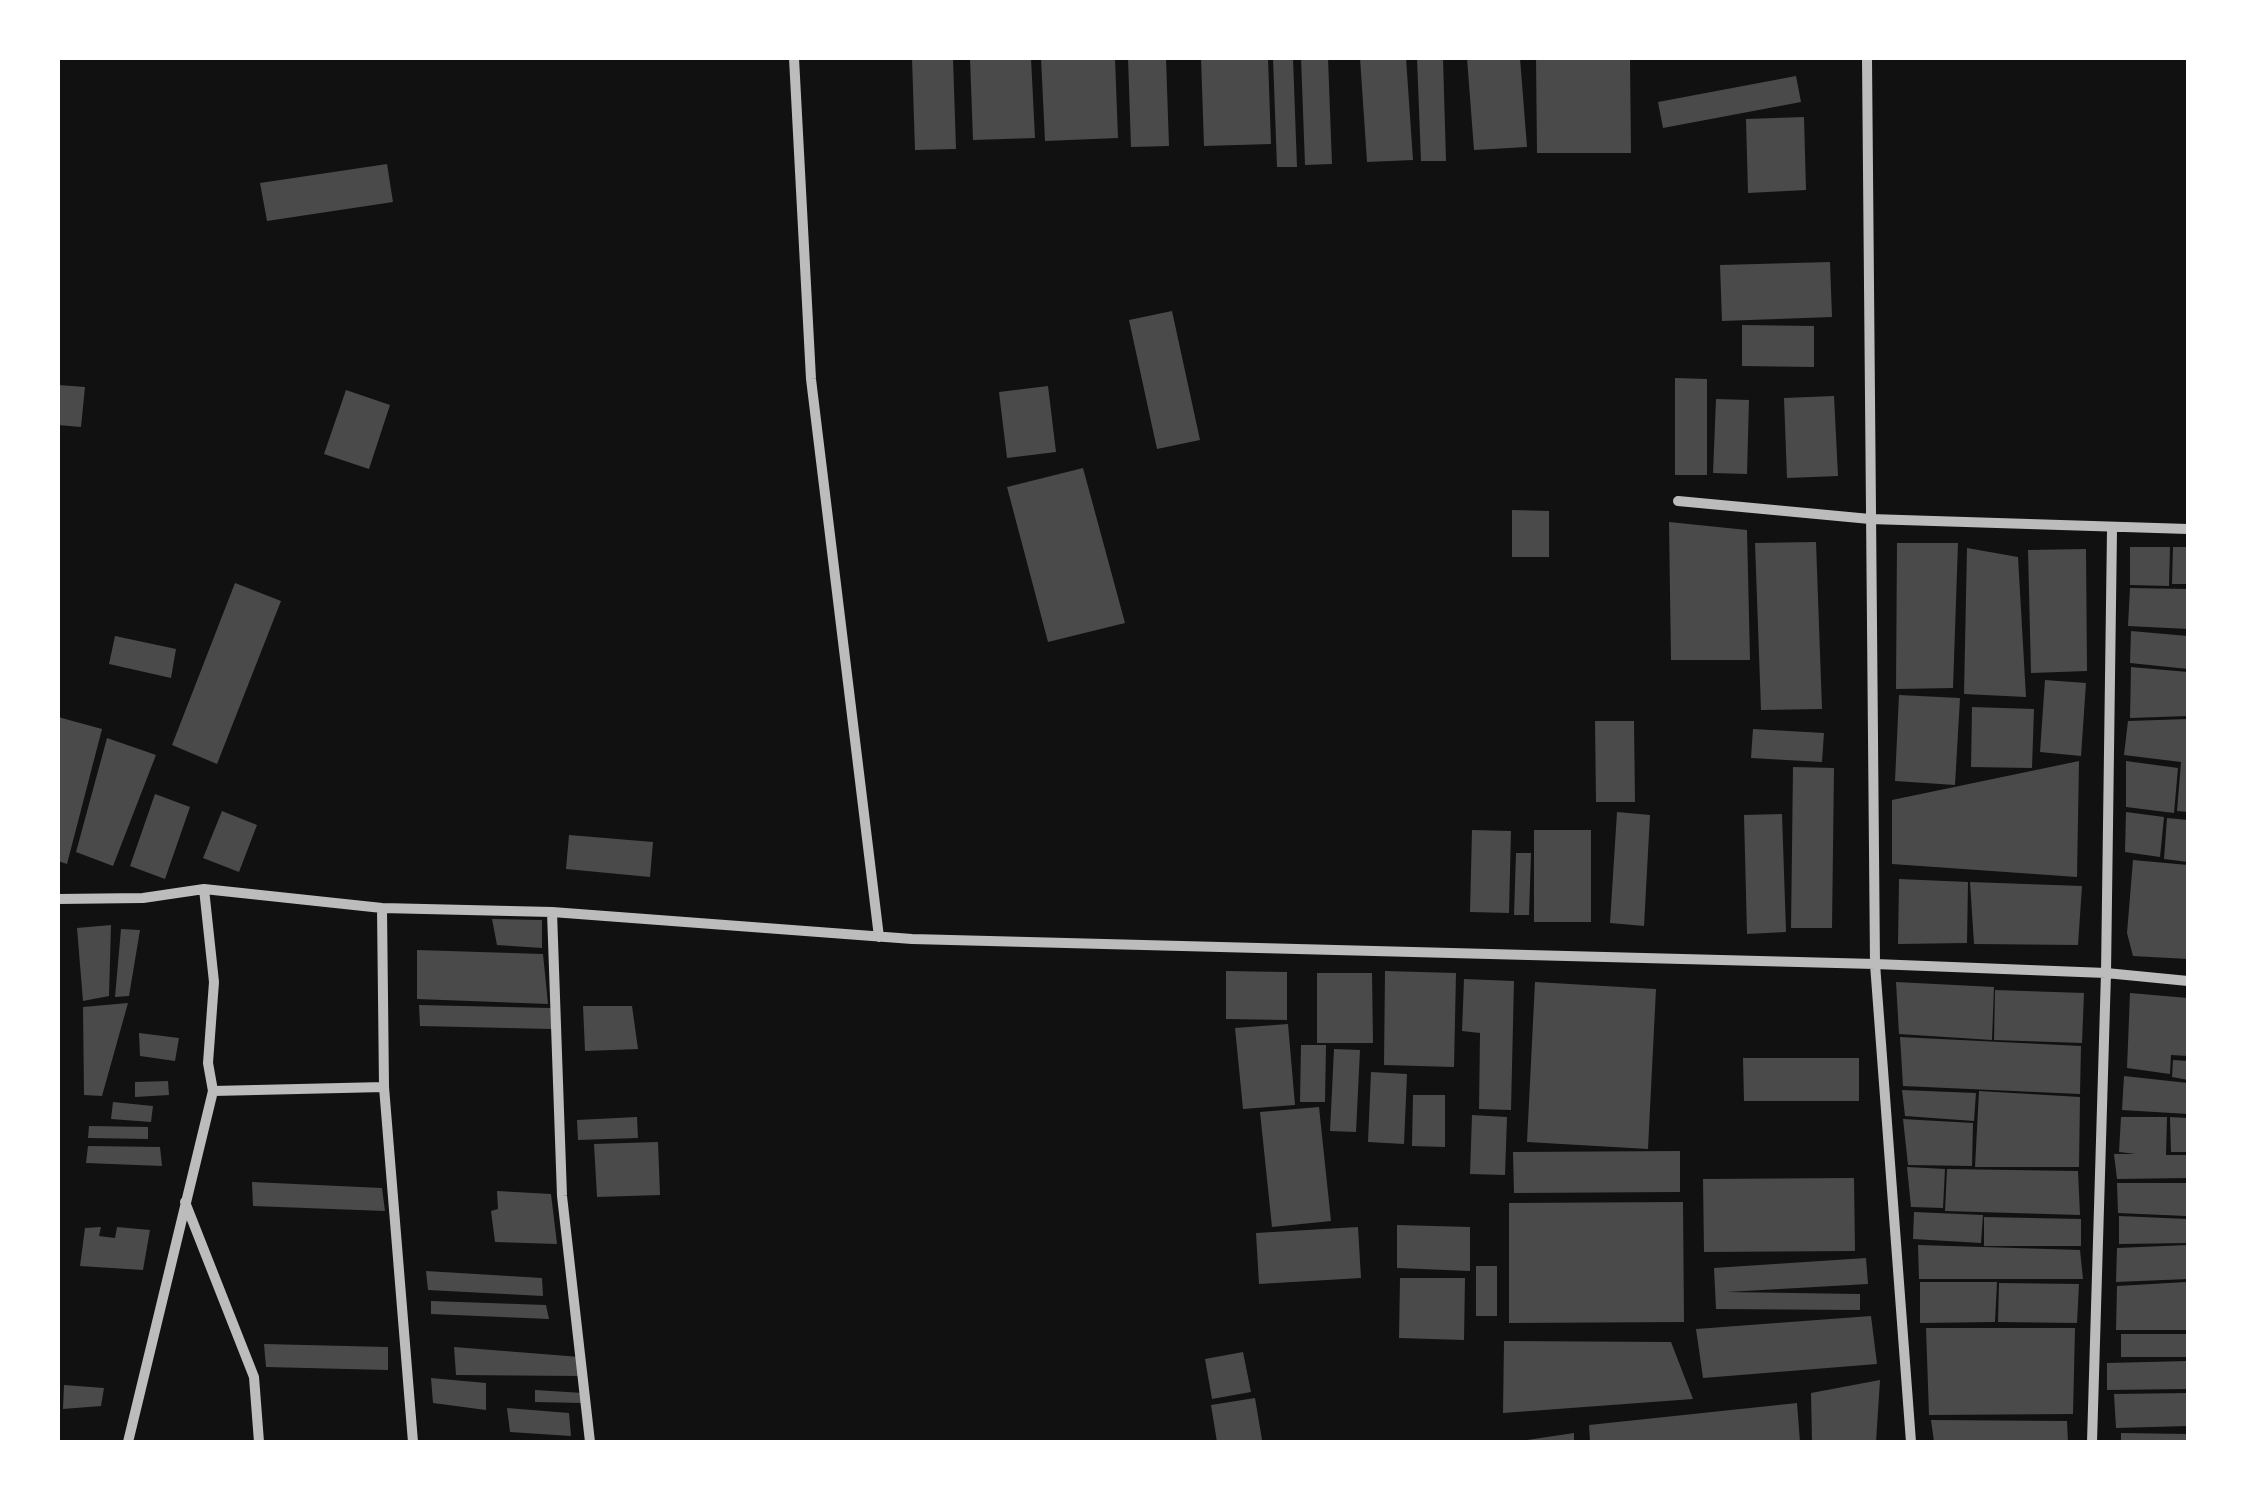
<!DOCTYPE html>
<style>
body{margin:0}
#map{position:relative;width:2246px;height:1500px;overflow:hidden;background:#111;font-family:Inter,sans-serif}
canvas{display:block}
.frame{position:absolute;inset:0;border:60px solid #fff;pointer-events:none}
</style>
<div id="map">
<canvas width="2246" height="1500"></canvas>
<div class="frame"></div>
</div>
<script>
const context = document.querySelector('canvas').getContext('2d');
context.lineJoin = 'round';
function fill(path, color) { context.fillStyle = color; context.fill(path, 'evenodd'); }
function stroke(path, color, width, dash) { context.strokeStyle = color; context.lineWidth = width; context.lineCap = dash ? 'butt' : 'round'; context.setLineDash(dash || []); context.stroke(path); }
fill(new Path2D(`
 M912,58h41l3,91 -41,1z
 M970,58h61l4,80 -62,2z
 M1041,58h74l3,80 -73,3z
 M1128,58h38l3,88 -38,1z
 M1201,58h67l3,86 -67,2z
 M1273,58h20l4,109h-20z
 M1301,58h27l4,106 -27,1z
 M1360,58h46l7,102 -46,2z
 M1417,58h26l3,103h-25z
 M1467,58h53l7,89 -53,3z
 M1536,58h94l1,95h-94z
 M1796,76l5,26 -138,26 -5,-26z
 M1804,117l2,73 -58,3 -2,-74z
 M387,164l6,38 -126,19 -7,-38z
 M1830,262l2,55 -110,4 -2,-56z
 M1172,311l28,129 -43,9 -28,-129z
 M1742,325l72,1v41l-72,-1z
 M1675,378l32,1v96h-32z
 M58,385l27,2 -4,40 -23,-2z
 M1048,386l8,66 -49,6 -8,-66z
 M346,390l44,15 -21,64 -45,-15z
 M1834,396l4,80 -51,2 -3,-80z
 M1716,399l33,1 -2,74 -34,-1z
 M1083,468l42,155 -77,19 -41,-155z
 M1512,510l37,1v46h-37z
 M1669,522l78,8 3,130h-79z
 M1816,542l6,167 -61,1 -6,-167z
 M1897,543h61l-5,145 -57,1z
 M2130,547h40l-1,39 -39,-1z
 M2173,547h15v37h-16z
 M1967,548l51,9 8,140 -62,-3z
 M2086,549l1,122 -56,2 -3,-123z
 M235,583l46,18 -64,163 -45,-19z
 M2130,588l58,1v40l-60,-3z
 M2131,631l57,5v33l-58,-6z
 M115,636l61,13 -5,29 -62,-14z
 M2131,667l57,5v44l-58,2z
 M2045,680l41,3 -5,73 -41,-4z
 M1899,695l61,3 -5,87 -60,-4z
 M1972,707l62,2 -2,59 -61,-1z
 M58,717l44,12 -35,135 -9,-3z
 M2188,719v93l-11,-1 4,-49 -57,-7 4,-34z
 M1595,721h39l1,81h-39z
 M1753,729l71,4 -2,29 -71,-4z
 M107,738l49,17 -43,111 -37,-14z
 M2079,761l-2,116 -185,-13v-64z
 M2126,761l52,7 -4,45 -48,-6z
 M1793,767l41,1 -2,160h-41z
 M155,794l35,13 -25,72 -35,-13z
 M222,811l35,14 -18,47 -36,-14z
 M1617,812l33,3 -6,111 -34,-3z
 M2126,812l38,5 -4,40 -35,-5z
 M1782,814l4,118 -39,2 -3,-119z
 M2167,818l21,2v42l-24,-3z
 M1472,830l39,1 -2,82 -39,-1z
 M1534,830h57v92h-57z
 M569,835l84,7 -3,35 -84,-8z
 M1516,853h15l-2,62h-15z
 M2133,860l55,5v94l-55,-3 -6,-23z
 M1899,879l69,3 -1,61 -69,1z
 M1970,882l112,4 -4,59 -104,-1z
 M492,919l50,1v28l-45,-3z
 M111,925l-2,71 -26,5 -6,-73z
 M121,929l19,1 -11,66 -14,1z
 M417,950l126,4 5,50 -131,-5z
 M1226,971l61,1v48l-61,-1z
 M1385,971l71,2 -2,94 -70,-2z
 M1317,973h55l1,70h-56z
 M1464,979l50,2 -3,129 -32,-1 1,-76 -18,-2z
 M1535,982l121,7 -8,160 -121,-7z
 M1896,982l98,5 -2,53 -93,-6z
 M1995,990l89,3 -2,50 -88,-3z
 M2130,993l58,5v58l-17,-1 -1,19 -43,-6z
 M128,1003l-26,93 -18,-1 -1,-88z
 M419,1005l132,3 1,21 -132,-3z
 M583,1006h49l6,43 -53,2z
 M1288,1024l7,81 -52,4 -8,-81z
 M139,1033l40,5 -4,23 -35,-5z
 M1900,1037l181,9 -1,48 -177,-8z
 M1301,1045h25l-1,57h-25z
 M1334,1049l26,1 -4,82 -26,-1z
 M1743,1058h116v43h-115z
 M2173,1060l15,1v19l-16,-3z
 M1371,1072l36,2 -3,70 -36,-2z
 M2124,1076l64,7v31l-66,-4z
 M168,1081l1,14 -34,2v-15z
 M1902,1090l74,3 -2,28 -69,-5z
 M1979,1091l101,6 -1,70h-104z
 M1413,1095h32v52l-33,-1z
 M113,1102l40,4 -2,16 -40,-3z
 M1319,1107l12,114 -59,6 -12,-115z
 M1472,1115l35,2 -2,58 -35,-1z
 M637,1117l1,21 -60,2 -1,-20z
 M2121,1117h46l-1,38h22v23l-71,1 -3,-25h22l-17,-2z
 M2170,1117l18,1v34h-17z
 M1903,1119l70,4 -1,43 -64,-1z
 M89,1126l59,1v12l-60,-1z
 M658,1142l2,53 -63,2 -3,-53z
 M88,1146l72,1 2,19 -76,-3z
 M1680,1151v41l-166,1 -1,-41z
 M1907,1167l38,2 -2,39 -32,-1z
 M1947,1169l131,2 2,44 -135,-4z
 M1854,1178l1,73 -151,1 -1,-73z
 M252,1182l130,6 3,23 -132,-5z
 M2117,1183h70l-1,33 -68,-3z
 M497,1191l54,3 6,50 -62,-2 -4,-31 7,-2z
 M1683,1202l1,120 -175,1v-120z
 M1914,1212l69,3 -2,28 -68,-4z
 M2119,1216l69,3v24l-69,1z
 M1984,1217l97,2v27h-97z
 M1397,1225l73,2v44l-73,-3z
 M101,1227l-2,9 16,2 2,-11 33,3 -7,40 -63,-4 5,-38z
 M1358,1227l3,51 -102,6 -3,-51z
 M1918,1245l162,5 3,29h-164z
 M2188,1245v34l-72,3 1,-34z
 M1866,1258l2,26 -141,8 133,2v16l-144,-1 -2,-41z
 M1476,1266h21v50h-21z
 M426,1271l116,7 1,18 -115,-6z
 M1400,1278h65l-1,62 -65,-2z
 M1920,1282h77l-2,40 -75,1z
 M2186,1282l2,48h-72l1,-44z
 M1999,1283l80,1 -2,39 -79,-1z
 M431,1301l115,4 3,14 -118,-5z
 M1871,1316l6,48 -174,14 -7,-49z
 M1926,1328h149l-2,86 -144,1z
 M2121,1334h67v23h-67z
 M1504,1341l167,1 22,57 -190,14z
 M264,1344l124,3v23l-122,-3z
 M454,1347l126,10v19l-124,-1z
 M1243,1352l8,40 -39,7 -7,-40z
 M2188,1361v28l-81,1v-27z
 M431,1378l55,5v27l-53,-7z
 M1880,1380l-4,62h-64l-1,-49z
 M64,1385l40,3 -3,18 -38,3z
 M535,1390l48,3 -1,10 -47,-1z
 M2188,1393v33l-72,2 -2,-34z
 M1255,1398l7,42 -45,2 -6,-37z
 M1797,1403l3,39h-210l-1,-17z
 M507,1408l62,5 2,23 -61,-4z
 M1931,1420l136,1 1,21h-134z
 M1574,1433v9h-47v-2z
 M2121,1433l67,1v8h-67z`), '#4a4a4a');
stroke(new Path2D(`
 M794,58l17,321 68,558
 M1867,58l8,906 36,478
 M1678,501l192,18 318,10
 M58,899l85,-1 61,-9 178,19 170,4 360,27 963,25 231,9 82,8
 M382,908l2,179 29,355
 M552,912l10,284 28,246
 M213,1091l171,-4
 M185,1202l69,175 5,65
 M128,1442l85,-351 -5,-28 6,-81 -10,-93
 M2092,1442l14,-469 6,-443`), '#bcbcbc', 10);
</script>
